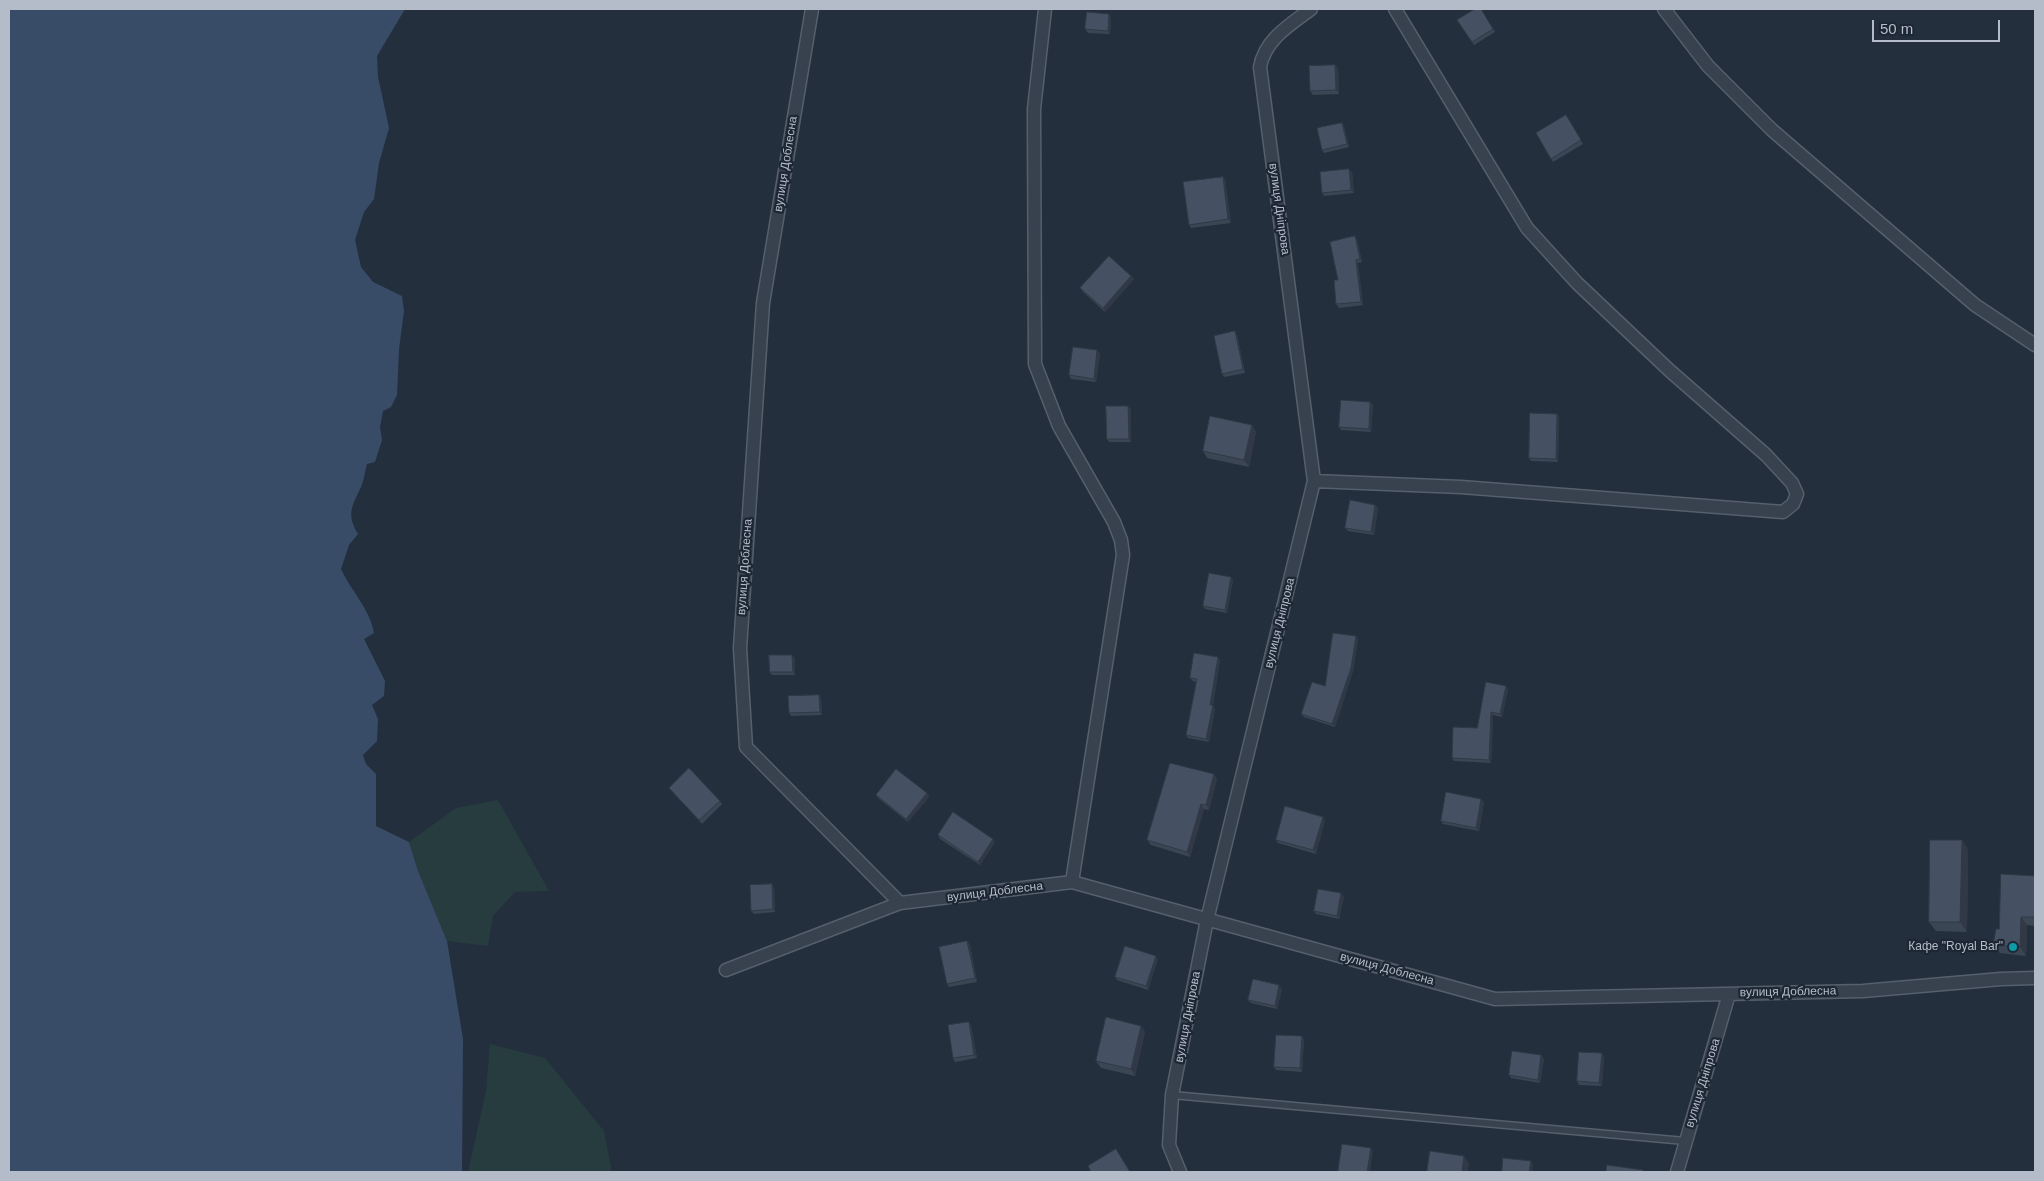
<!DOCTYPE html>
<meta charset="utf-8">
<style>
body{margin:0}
#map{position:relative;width:2044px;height:1181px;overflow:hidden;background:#242f3e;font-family:Helvetica,sans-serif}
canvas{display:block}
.frame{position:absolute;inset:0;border:10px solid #b4bcc9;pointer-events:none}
.scale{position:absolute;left:1872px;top:20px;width:128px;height:22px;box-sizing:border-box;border:2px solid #b4bcc9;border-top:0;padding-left:6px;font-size:15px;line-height:18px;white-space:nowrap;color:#b4bcc9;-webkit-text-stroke:4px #1d2633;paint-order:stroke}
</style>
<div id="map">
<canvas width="2044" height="1181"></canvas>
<div class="frame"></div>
<div class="scale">50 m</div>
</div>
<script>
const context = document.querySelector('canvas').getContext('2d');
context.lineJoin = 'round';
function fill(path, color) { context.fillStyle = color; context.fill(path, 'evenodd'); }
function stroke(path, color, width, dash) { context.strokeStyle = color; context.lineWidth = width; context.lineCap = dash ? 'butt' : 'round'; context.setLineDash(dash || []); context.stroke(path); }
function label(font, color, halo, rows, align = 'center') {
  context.font = font + ' Helvetica,sans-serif'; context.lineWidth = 4.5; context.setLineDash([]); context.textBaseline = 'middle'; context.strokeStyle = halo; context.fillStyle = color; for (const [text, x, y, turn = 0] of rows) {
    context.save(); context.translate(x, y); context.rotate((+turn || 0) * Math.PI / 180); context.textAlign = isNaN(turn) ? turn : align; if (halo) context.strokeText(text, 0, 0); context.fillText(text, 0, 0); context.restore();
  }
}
fill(new Path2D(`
 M498,800l51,91 -34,1 -22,24 -5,30 -41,-5 -29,-70 -9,-29 47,-34z
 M490,1044l55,14 59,73 8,41h-144l18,-81z`), '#263c3f');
fill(new Path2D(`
 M9,9h396l-28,47 1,21 11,51 -10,35 -5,36 -10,13 -9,28 6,27 12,15 29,14 2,15 -5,38 -2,46 -6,12 -8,4 -3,16 2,13 -7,22 -8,2c-2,7 -3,16 -6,23 -9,19 -15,27 -3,47l-9,11 -8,24c10,22 29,40 33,64l-10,6 21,42 -1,15 -12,9 6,14 -1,22 -14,14 3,9 10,10v52l33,16 9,29 29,70 16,98 -1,133h-453z`), '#394c67');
const service = new Path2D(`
 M1172,1095l513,46`);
const minor = new Path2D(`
 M812,9l-49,294 -23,345 6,99 154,156
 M1045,9l-11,100 1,255 24,62 55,96 7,18 2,15 -51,327
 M1664,9l44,57 64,64 203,175 60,40
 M1314,481l147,6 322,25 10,-8 4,-10 -5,-11 -26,-28 -97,-85 -92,-87 -50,-55 -132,-219
 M726,970l174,-67 172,-21 423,117 368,-8 138,-12 34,-1
 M1180,1172l-11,-27 3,-50 35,-175 107,-439 -54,-414c5,-28 30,-42 51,-58
 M1677,1172l52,-178`);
stroke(service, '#565f6c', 9);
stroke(minor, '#565f6c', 15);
stroke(service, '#38414e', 6);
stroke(minor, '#38414e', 12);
fill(new Path2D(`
 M1481,9l14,23 -21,13 -17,-25z
 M1111,17l-1,17 -22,-1 -3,-4z
 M1338,68l1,26 -26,1 -3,-4z
 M1566,115l17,29 -30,18 -17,-29z
 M1342,123l2,3 5,21 -25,6 -2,-3z
 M1352,172l2,21 -30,3 -2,-3z
 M1223,177l2,3 6,43 -40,5 -2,-3z
 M1355,236l2,4 5,22 -4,1 5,42 -24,3 -3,-4 2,-24z
 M1131,276l3,3 -29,33 -22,-20 -3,-4z
 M1237,335l8,38 -21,4 -2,-3z
 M1097,350l3,4 -4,28 -25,-3 -2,-4z
 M1370,402l3,3 -2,27 -30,-2 -2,-3z
 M1131,409v33h-22l-2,-3z
 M1557,414l2,3 -1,45 -27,-1 -2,-3z
 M1252,425l4,7 -7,35 -42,-9 -4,-7z
 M1375,505l3,3 -4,27 -26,-4 -3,-3z
 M1231,577l2,3 -6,33 -22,-4 -2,-3z
 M1356,636l2,4 -5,31 -18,56 -31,-10 -3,-3 24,-28z
 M795,658v17h-23l-2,-3z
 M1220,660l-7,45 2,4 -6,33 -21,-4 -2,-3 10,-53 -3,-1 -3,-3z
 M1508,689l-6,28 -9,-2 -2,48 -37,-2 -2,-3z
 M821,698l1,17 -31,1 -2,-3z
 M1217,779l-8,31 -5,-1 -14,48 -39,-12 -4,-5z
 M669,788l51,13 2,3 -20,20z
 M927,793l2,4 -21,25 -30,-24 -2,-3z
 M1484,802l-5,29 -36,-7 -2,-3z
 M1325,820l-9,34 -38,-11 -2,-3z
 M938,835l57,7 -15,23 -40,-26z
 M1962,840l6,10 -1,82 -31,-1 -7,-9z
 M2035,876v50l-8,-1 -1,31 -26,-3 -7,-8 6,-16z
 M774,887l1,25 -21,2 -3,-3z
 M1344,897l-5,22 -23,-5 -2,-3z
 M967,941l3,4 7,37 -28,5 -2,-3z
 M1158,959l-10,31 -31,-10 -2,-3z
 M1282,989l-5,20 -26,-6 -3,-3z
 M971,1025l6,33 -22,4 -2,-4z
 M1141,1026l4,6 -10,44 -34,-8 -5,-7z
 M1302,1036l2,4 -2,32 -26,-2 -2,-3z
 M1541,1055l3,4 -4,24 -29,-5 -2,-3z
 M1604,1056l-2,30 -23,-1 -2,-4z`), '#3b4654');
fill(new Path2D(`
 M1109,14l2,3 -1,17 -2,-3z
 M1335,65l3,3 1,26 -3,-4z
 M1342,123l2,3 5,21 -2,-3z
 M1349,169l3,3 2,21 -3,-3z
 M1223,177l2,3 6,43 -3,-4z
 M1355,236l2,4 5,22 -2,-3z
 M1356,260l2,3 5,42 -2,-3z
 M1131,276l3,3 -29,33 -2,-4z
 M1235,331l2,4 8,38 -2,-4z
 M1097,350l3,4 -4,28 -2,-3z
 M1370,402l3,3 -2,27 -2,-3z
 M1128,406l3,3v33l-2,-3z
 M1557,414l2,3 -1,45 -2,-3z
 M1252,425l4,7 -7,35 -5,-7z
 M1375,505l3,3 -4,27 -3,-3z
 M1231,577l2,3 -6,33 -2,-3z
 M1356,636l2,4 -5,31 -18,56 -3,-3z
 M792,655l3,3v17l-2,-3z
 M1218,657l2,3 -7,45 2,4 -6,33 -3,-3 4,-34z
 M1506,686l2,3 -6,28 -2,-3z
 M819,695l2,3 1,17 -2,-3z
 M1491,712l2,3 -2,48 -2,-3z
 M1214,774l3,5 -8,31 -3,-5z
 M927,793l2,4 -21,25 -2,-3z
 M1481,799l3,3 -5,29 -3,-3z
 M1201,804l3,5 -14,48 -3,-5z
 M1323,817l2,3 -9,34 -3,-4z
 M993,839l2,3 -15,23 -2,-3z
 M1962,840l6,10 -1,82 -7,-10z
 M772,884l2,3 1,25 -2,-3z
 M1341,893l3,4 -5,22 -2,-3z
 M2021,917l6,8 -1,31 -6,-9z
 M967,941l3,4 7,37 -2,-4z
 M1156,956l2,3 -10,31 -2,-4z
 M1279,985l3,4 -5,20 -2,-3z
 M969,1022l2,3 6,33 -3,-3z
 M1141,1026l4,6 -10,44 -4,-7z
 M1302,1036l2,4 -2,32 -2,-4z
 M1602,1053l2,3 -2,30 -3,-3z
 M1541,1055l3,4 -4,24 -2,-3z
 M1371,1148l2,3 -3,21h-3z
 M1464,1156l5,7 -1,9h-6z
 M1531,1161l2,4 -1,7h-3z`), '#303945');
const building = new Path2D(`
 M1475,9h6l12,20 -21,13 -15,-22z
 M1087,12l22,2 -1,17 -23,-2z
 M1335,65l1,25 -26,1 -1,-25z
 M1566,115l15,25 -30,19 -15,-26z
 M1342,123l5,21 -25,6 -5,-22z
 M1349,169l2,21 -29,3 -2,-21z
 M1223,177l5,42 -39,6 -6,-43z
 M1355,236l5,23 -4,1 5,42 -25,2 -2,-24h4l-8,-38z
 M1109,256l22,20 -28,32 -23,-20z
 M1235,331l8,38 -21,5 -8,-38z
 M1073,347l24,3 -3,29 -25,-4z
 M1341,400l29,2 -1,27 -30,-2z
 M1106,406h22l1,33h-22z
 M1530,413l27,1 -1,45 -27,-1z
 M1210,416l42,9 -8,35 -41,-9z
 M1350,500l25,5 -4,27 -26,-4z
 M1209,573l22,4 -6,33 -22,-4z
 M1333,633l23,3 -5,32 -19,56 -31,-10 11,-32 13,4z
 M1194,653l24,4 -8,48h3l-7,34 -20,-4 11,-56 -7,-1z
 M769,655h23l1,17h-23z
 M1486,682l20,4 -6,28 -9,-2 -2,48 -37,-2 1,-31 24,1z
 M819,695l1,17 -31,1 -1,-17z
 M1170,763l44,11 -8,31 -5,-1 -14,48 -40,-12z
 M689,768l31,33 -21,19 -30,-32z
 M896,769l31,24 -21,26 -30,-24z
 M1446,792l35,7 -5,29 -35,-7z
 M1285,806l38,11 -10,33 -37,-10z
 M953,812l40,27 -15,23 -40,-27z
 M1930,840h32l-2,82h-31z
 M2001,874l34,2v41h-14l-1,30 -27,-2 3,-16h3z
 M772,884l1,25 -22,2 -1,-26z
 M1318,889l23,4 -4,23 -23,-5z
 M967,941l8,37 -28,6 -8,-37z
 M1125,946l31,10 -10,30 -31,-9z
 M1253,979l26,6 -4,21 -27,-6z
 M1106,1017l35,9 -10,43 -35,-8z
 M969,1022l5,33 -21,3 -5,-33z
 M1276,1035l26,1 -2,32 -26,-1z
 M1512,1051l29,4 -3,25 -29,-5z
 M1579,1052l23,1 -3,30 -22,-2z
 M1342,1144l29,4 -4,24h-29z
 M1116,1149l14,23h-39l-3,-6z
 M1430,1151l34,5 -2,16h-35z
 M1503,1158l28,3 -2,11h-27z
 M1607,1165l36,5v2h-37z`);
fill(building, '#455162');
stroke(building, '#303945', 1);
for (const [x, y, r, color] of [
 [2013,947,5,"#0f9aa8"]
]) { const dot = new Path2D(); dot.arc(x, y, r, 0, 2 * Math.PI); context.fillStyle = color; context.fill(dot); stroke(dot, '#1d2633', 2); }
label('12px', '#b4bcc9', '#1d2633', [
 ["вулиця Доблесна",786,164,-81],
 ["вулиця Дніпрова",1279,209,82],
 ["вулиця Доблесна",745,567,-86],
 ["вулиця Дніпрова",1280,623,-76],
 ["вулиця Доблесна",995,892,-7],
 ["вулиця Доблесна",1387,969,15],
 ["вулиця Доблесна",1788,992,-1],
 ["вулиця Дніпрова",1188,1017,-79],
 ["вулиця Дніпрова",1703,1083,-73]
]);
label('12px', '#b4bcc9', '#1d2633', [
 ["Кафе \"Royal Bar\"",2003,947]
], 'right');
</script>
